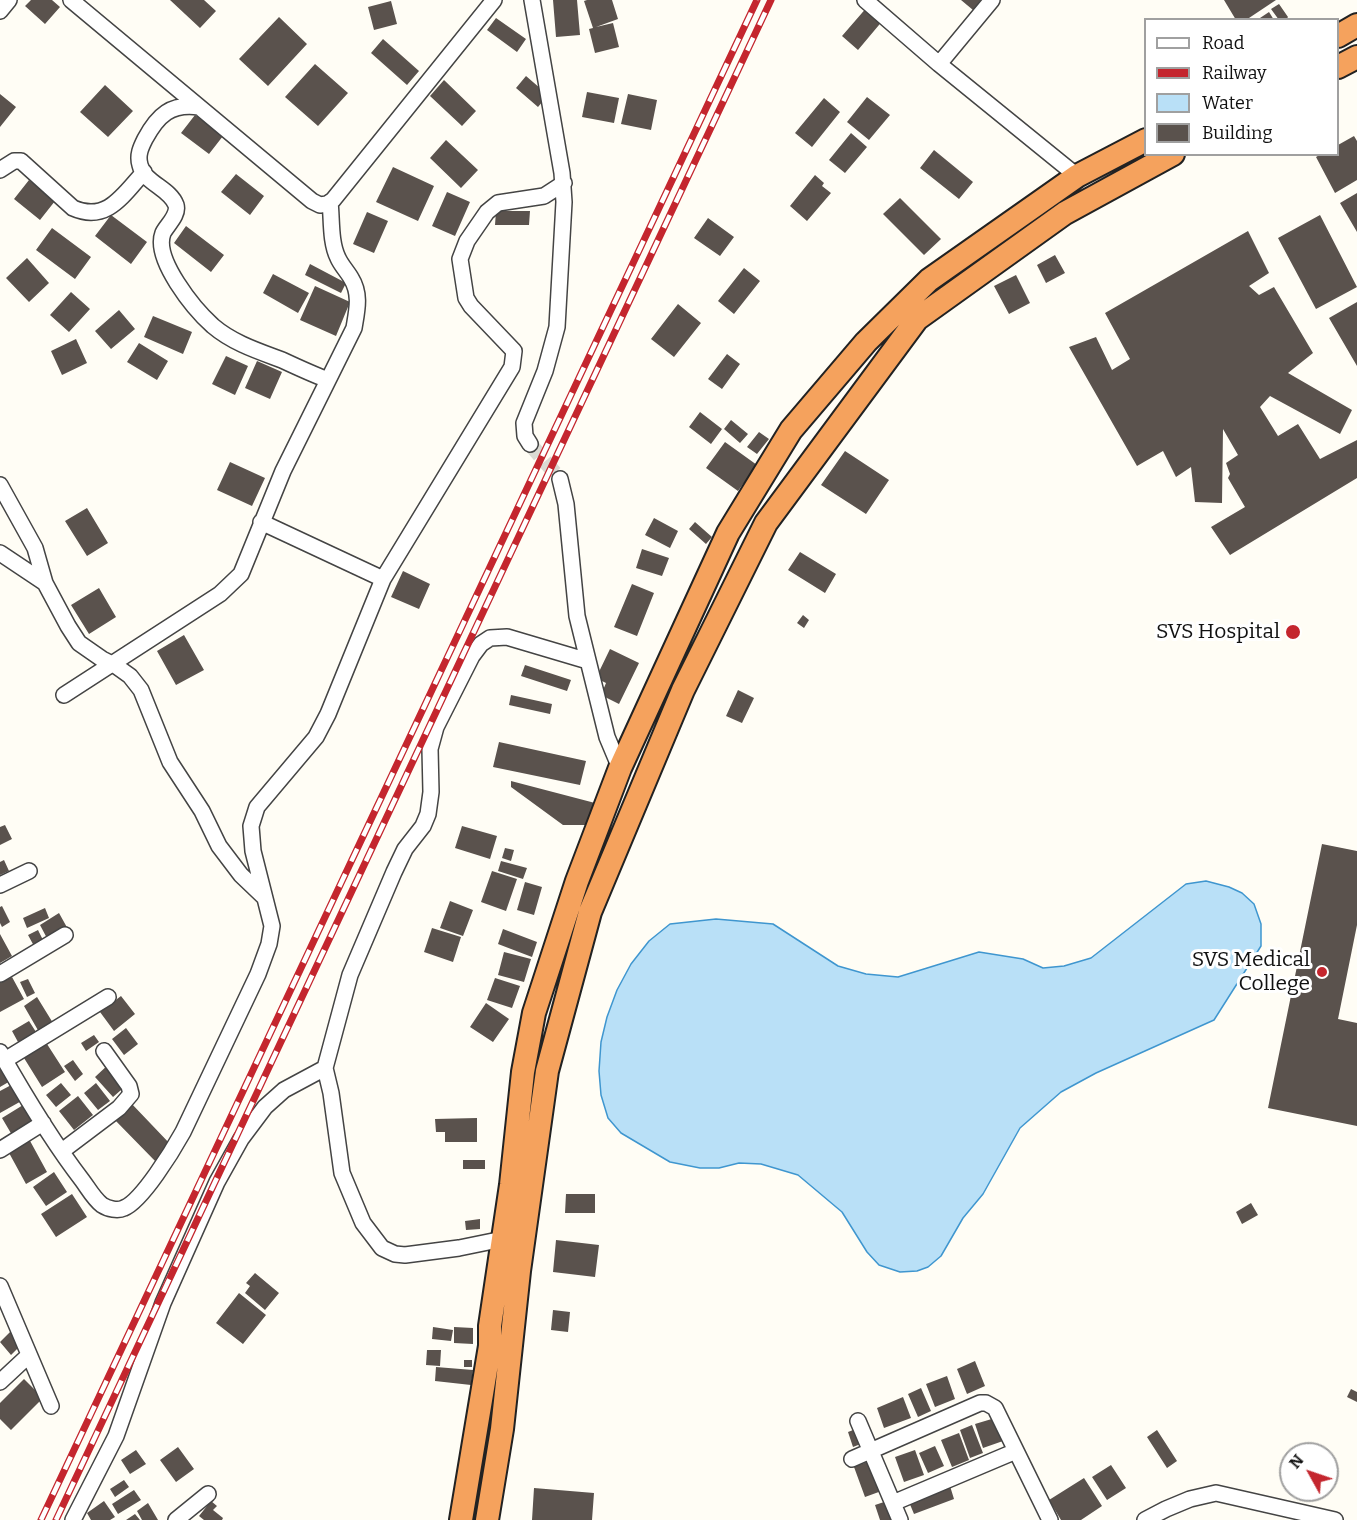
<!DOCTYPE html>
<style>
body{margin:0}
#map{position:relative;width:1357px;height:1520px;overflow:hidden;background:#fffdf5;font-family:Bitter,serif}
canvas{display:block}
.legend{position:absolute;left:1144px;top:18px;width:195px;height:138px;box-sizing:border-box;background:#fff;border:2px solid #a0a0a0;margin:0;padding:8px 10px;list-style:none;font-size:18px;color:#111}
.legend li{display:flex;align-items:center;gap:12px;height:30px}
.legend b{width:30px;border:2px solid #a0a0a0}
.north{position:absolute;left:1279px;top:1442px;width:60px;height:60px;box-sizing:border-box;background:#fff;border:2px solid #a0a0a0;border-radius:50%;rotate:310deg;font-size:16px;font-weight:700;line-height:24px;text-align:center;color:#111}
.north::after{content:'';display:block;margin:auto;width:21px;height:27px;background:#c4262e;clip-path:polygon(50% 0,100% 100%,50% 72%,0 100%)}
</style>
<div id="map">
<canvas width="1357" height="1520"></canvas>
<ul class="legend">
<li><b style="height:8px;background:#fff"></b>Road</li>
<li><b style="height:8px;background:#c4262e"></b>Railway</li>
<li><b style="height:16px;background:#b9e0f7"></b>Water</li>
<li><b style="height:16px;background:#5a524d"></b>Building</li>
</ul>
<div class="north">N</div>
</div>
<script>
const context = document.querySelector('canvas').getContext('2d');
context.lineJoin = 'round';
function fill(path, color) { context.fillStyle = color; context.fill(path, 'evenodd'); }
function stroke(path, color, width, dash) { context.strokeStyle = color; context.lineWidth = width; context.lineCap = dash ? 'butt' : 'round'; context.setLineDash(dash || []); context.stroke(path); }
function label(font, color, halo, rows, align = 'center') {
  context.font = font + ' Bitter,serif'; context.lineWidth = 6; context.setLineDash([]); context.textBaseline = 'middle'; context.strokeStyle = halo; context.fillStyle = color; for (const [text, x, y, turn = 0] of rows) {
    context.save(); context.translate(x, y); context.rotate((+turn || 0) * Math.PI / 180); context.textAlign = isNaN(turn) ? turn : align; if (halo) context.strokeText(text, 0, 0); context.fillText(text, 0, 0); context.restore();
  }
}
const water = new Path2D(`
 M1206,881l23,6 13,6 12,11 7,20v22l-47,74 -118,53 -35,19 -41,36 -37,66 -20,24 -22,38 -13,11 -11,4 -17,1 -21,-7 -12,-13 -25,-40 -44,-37 -37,-11 -22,-1 -20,5h-19l-30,-6 -49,-29 -13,-15 -7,-23 -2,-24 2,-29 6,-25 10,-27 14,-26 18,-23 21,-17 46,-5 57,5 65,42 28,8 32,3 81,-25 44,7 20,9 21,-2 27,-8 95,-74z`);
fill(water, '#b9e0f7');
stroke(water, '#3f96cf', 1.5);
fill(new Path2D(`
 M31,0h21l8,7 -15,17 -20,-18z
 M170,0h34l12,11 -16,17z
 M553,0h24l3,35 -24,2z
 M587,0h25l6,19 -22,8 17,-4 6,24 -24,6 -6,-24 4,-1 -9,-27z
 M961,0h20l-8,10z
 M1224,0h52l-30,20h-10z
 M391,1l6,23 -23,6 -6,-23z
 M1279,4l9,13 -2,3h-7l-8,-11z
 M868,6l16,13 -26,31 -16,-14z
 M1269,12l5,8h-17z
 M279,17l28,27 -39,42 -29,-27z
 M496,18l30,21 -9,13 -30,-22z
 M383,39l36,32 -12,14 -36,-32z
 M315,64l33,29 -30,33 -33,-29z
 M526,76l22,19 -10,12 -22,-19z
 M444,80l32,31 -14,15 -32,-30z
 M105,85l28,26 -25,26 -28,-25z
 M587,92l32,6 -5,25 -32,-6z
 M0,94l16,13 -16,20z
 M628,94l29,6 -6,30 -30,-6z
 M867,97l23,18 -21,25 -22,-18z
 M824,98l16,14 -28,35 -17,-14z
 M195,115l28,21 -14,18 -28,-21z
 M851,133l16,14 -22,26 -16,-13z
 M1354,136l3,5v39l-22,13 -19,-36 5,-3h17v-9z
 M446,140l32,30 -17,18 -31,-30z
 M934,150l39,32 -14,17 -39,-31z
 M393,167l41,19 -16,35 -42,-19z
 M236,174l28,22 -14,19 -29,-23z
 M815,175l9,8 -2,3 9,7 -24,28 -17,-15z
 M29,180l26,21 -15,19 -26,-21z
 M447,192l23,10 -15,34 -23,-10z
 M1357,193v39l-17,-29z
 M900,198l41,41 -17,16 -41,-41z
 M496,211h34l-1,14h-34z
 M367,212l21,9 -14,32 -21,-9z
 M111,215l36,27 -16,22 -36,-28z
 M1320,215l37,72 -41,22 -38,-71z
 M708,218l26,19 -14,19 -26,-18z
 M186,226l38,29 -13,17 -37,-29z
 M52,228l39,29 -16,22 -39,-29z
 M1248,231l21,42 -20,13 10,9 15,-8 39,66 -25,20 64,37 -12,24 -70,-38 -10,11 18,29 20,-12 22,35 37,-19v38l-127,77 -19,-28 34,-20 -17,-29 2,-4 -4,-11 12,-8 -15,-26 -1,74 -27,-1 -4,-35 -15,10 -13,-26 -26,15 -68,-119 27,-10 16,33 18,-11 -25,-46z
 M1055,255l10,18 -19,10 -9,-18z
 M27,258l22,25 -20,19 -23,-24z
 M310,264l36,19 -5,10 -36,-18z
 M744,268l16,13 -26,33 -16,-13z
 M273,274l36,19 -11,20 -35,-20z
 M1016,275l14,28 -21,11 -15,-28z
 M315,286l35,16 -14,34 -36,-16z
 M71,292l19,17 -21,23 -19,-17z
 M1357,302v64l-28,-48z
 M678,304l23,19 -27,34 -23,-18z
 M119,310l16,19 -24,20 -16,-18z
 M153,316l39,16 -9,22 -39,-17z
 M76,339l11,24 -25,12 -11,-24z
 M139,343l29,18 -11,19 -30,-18z
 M727,354l13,10 -18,25 -14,-10z
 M226,356l22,10 -13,29 -23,-11z
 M257,361l25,11 -12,27 -25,-11z
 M700,412l22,17 -11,15 -22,-17z
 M731,420l17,14 -8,9 -16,-14z
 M759,432l10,7 -12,15 -10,-7z
 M725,442l32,23 -19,26 -32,-23z
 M845,451l44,29 -23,34 -45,-29z
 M230,462l35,16 -13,28 -35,-16z
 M87,508l21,35 -21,13 -22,-35z
 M654,518l24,13 -8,17 -25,-13z
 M695,522l17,15 -6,7 -17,-15z
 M642,549l27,9 -7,18 -26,-8z
 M800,552l36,22 -11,19 -37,-23z
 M403,571l27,13 -11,25 -28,-12z
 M632,584l22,9 -17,43 -23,-9z
 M99,588l17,29 -27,17 -18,-29z
 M803,615l6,5 -5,8 -7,-5z
 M184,635l20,35 -28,15 -19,-34z
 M610,649l29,14 -20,41 -18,-9 5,-12 -10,-5z
 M525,665l46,15 -4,11 -46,-15z
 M738,690l16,8 -12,25 -16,-7z
 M511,695l41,9 -2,10 -41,-9z
 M499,742l87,19 -6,24 -87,-18z
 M511,781l84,22 -6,22h-26l-52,-38z
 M5,825l7,14 -12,6v-18z
 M462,826l35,10 -7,23 -35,-11z
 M1322,844l35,7v74l-19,94 19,4v103l-89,-18z
 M505,848l9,2 -3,11 -9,-3z
 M4,860l5,11 -9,4v-13z
 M501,861l26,7 -4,11 -25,-8z
 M492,871l25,8 -11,32 -25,-9z
 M525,882l17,5 -8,28 -17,-5z
 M450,901l23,9 -10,26 -23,-8z
 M2,906l8,16 -8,5 -2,-4v-16z
 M45,908l4,10 -22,10 -4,-10z
 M59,913l10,18 -20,11 -9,-17z
 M432,928l29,9 -8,25 -29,-10z
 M503,929l34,13 -5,15 -34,-13z
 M38,930l6,12 -10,4 -6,-11z
 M0,934l12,22 -12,7z
 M504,952l27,7 -7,23 -26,-7z
 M12,977l12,22 -24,13v-29z
 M495,978l25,8 -8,22 -25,-8z
 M28,979l7,14 -8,4 -7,-15z
 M121,996l14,18 -21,17 -14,-19z
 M37,997l16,26 -14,9 -15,-26z
 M486,1003l23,16 -16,23 -23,-15z
 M29,1021l7,11 -18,10 -6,-11z
 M126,1028l12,16 -14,11 -12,-16z
 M94,1035l5,7 -13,9 -5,-8z
 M47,1044l18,28 -23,15 -18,-29z
 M0,1058l12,22 -12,7z
 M73,1060l10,14 -8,7 -11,-15z
 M110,1063l18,21 -15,13 -18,-20z
 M15,1083l10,16 -25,14v-22z
 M61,1083l10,12 -15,12 -10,-12z
 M96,1083l14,18 -12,9 -14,-17z
 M78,1096l15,19 -19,15 -15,-19z
 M28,1102l10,16 -26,17 -10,-17z
 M130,1102l42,44 -16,16 -43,-44z
 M477,1118v24h-32v-10h-9l-1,-13z
 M29,1139l18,33 -21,12 -18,-33z
 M463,1160h22v9h-22z
 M54,1172l13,20 -21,14 -13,-19z
 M72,1194l15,23 -31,20 -15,-23z
 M566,1194h29v19h-30z
 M1251,1203l7,12 -16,9 -6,-12z
 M480,1219v10l-14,1 -1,-9z
 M556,1240l43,5 -4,32 -42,-5z
 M255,1273l24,20 -14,17 -20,-17 5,-7 -4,-3z
 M239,1293l27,22 -23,29 -27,-21z
 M553,1310l17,2 -2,20 -17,-2z
 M433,1327l20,3 -2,11 -19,-2z
 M454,1327l19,1v16l-19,-1z
 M13,1329l12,12 -14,14 -11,-13z
 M427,1350h14l-1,16 -14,-1z
 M464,1360h8v7h-8z
 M975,1361l10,25 -18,8 -10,-25z
 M436,1367l37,3 -2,15 -36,-4z
 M947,1376l8,23 -20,8 -9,-23z
 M24,1379l19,19 -32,32 -11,-11v-16z
 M921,1388l10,23 -13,6 -10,-23z
 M1351,1389l6,3v10l-10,-5z
 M903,1397l8,21 -27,10 -7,-20z
 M995,1418l8,23 -20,7 -8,-24z
 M972,1425l11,28 -13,5 -10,-28z
 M861,1427l5,15 -13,5 -5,-15z
 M1157,1430l20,31 -10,7 -20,-31z
 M959,1433l10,27 -17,7 -11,-27z
 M935,1446l9,20 -16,7 -9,-20z
 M178,1447l16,22 -18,13 -16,-22z
 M136,1450l10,14 -16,10 -9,-14z
 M915,1450l9,25 -20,7 -9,-25z
 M875,1459l12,30 -22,8 -11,-30z
 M1111,1465l15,23 -19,12 -15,-23z
 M1084,1478l18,28 -21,14h-20l-12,-20z
 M124,1480l5,7 -14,10 -5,-8z
 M950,1486l4,13 -40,15 -5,-12z
 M534,1488l60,5 -2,27h-60z
 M134,1490l7,10 -23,14 -6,-10z
 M890,1500l7,20h-17l-5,-15z
 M104,1501l11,16 -5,3h-19l-4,-7z
 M211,1501l6,5 -4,4 10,8 -1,2h-18l-5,-4z
 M148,1503l10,17h-16l-5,-9z
 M135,1514l5,6h-14z`), '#5a524d');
stroke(new Path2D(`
 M530,444l30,35`), '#dbdad3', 15, [15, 8]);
const minor = new Path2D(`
 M71,0l241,201 8,4 7,-1 6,-4 161,-200
 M865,0l74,64 138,112
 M0,11l9,-11
 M939,64l53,-64
 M199,107c-28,-4 -41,8 -54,32 -4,8 -8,16 -5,26 4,18 30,23 36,40 3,10 -9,20 -13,28 -10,26 31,76 50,93 20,17 45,25 69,34 15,7 30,14 46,20
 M0,170l14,-9h7l52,47c34,15 50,-13 71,-36
 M530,444l-5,-8 -1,-13 21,-52 12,-44 7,-125 -2,-29 -30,-173
 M560,479l6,25 11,112 30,121 13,31
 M0,485l35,63 10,35 23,43 11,17 23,16 14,7 14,10 11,14 29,72 32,49 17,35 22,29 22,21
 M261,522l122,57
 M0,553l45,30
 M64,695l156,-101 21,-20 42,-103 71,-143c3,-18 7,-34 -3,-50 -4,-7 -10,-13 -13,-20 -8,-16 -6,-39 -8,-56
 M0,885l29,-14
 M0,974l65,-39
 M0,1052c25,44 51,88 82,128 6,8 12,19 20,25 6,4 16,6 22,3 18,-7 49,-58 59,-76l75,-158 11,-30 3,-18 -19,-75 -2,-25 6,-19 59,-70 12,-23 55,-135 129,-212 2,-16 -43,-45 -5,-8 -6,-39 7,-18 20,-29 11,-9 46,-7 20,-13
 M5,1060l103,-63
 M0,1150l43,-27
 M62,1151l57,-43 12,-14 -2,-8 -25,-35
 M503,1239l-44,9 -54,7 -10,-1 -13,-6 -19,-25 -21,-50 -11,-80 -6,-25 25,-93 44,-103 11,-23 18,-23 5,-12 3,-22 -1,-43 6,-22 36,-71 9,-12 9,-6 17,-1 81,24
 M0,1286l51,120
 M0,1382l29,-27
 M858,1421l42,99
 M852,1459l128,-56h6l9,5 55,112
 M893,1503l123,-52
 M73,1520l43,-84 47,-133 54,-121 24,-43 24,-32 19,-17 41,-22
 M176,1520l32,-26
 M1145,1520l21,-11 24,-10 26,-6 119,27`);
const highway = new Path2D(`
 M1338,36l19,-11
 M1338,67l19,-10
 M461,1520l29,-174v-20l21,-141 12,-113 11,-59 43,-132 43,-113 108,-235 63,-103 75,-88 63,-62 148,-104 69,-36
 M487,1520l15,-91 17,-158 28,-200 43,-159 93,-222 83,-167 151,-204 148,-106 108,-59`);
stroke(minor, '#444', 18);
stroke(highway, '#222', 26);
stroke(minor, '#fff', 15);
stroke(highway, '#f5a25d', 22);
const rail = new Path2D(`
 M41,1520l716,-1520
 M56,1520l715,-1520`);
stroke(rail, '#c4262e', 7);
stroke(rail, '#fff', 4.5, [14]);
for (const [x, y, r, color] of [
 [1293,632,8,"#c4262e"],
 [1322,972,6,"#c4262e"]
]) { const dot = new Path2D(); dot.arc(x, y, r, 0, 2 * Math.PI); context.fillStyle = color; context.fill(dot); stroke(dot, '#fff', 2); }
label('21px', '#111', '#fff', [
 ["SVS Hospital",1280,632],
 ["SVS Medical",1310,960],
 ["College",1310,984]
], 'right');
</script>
